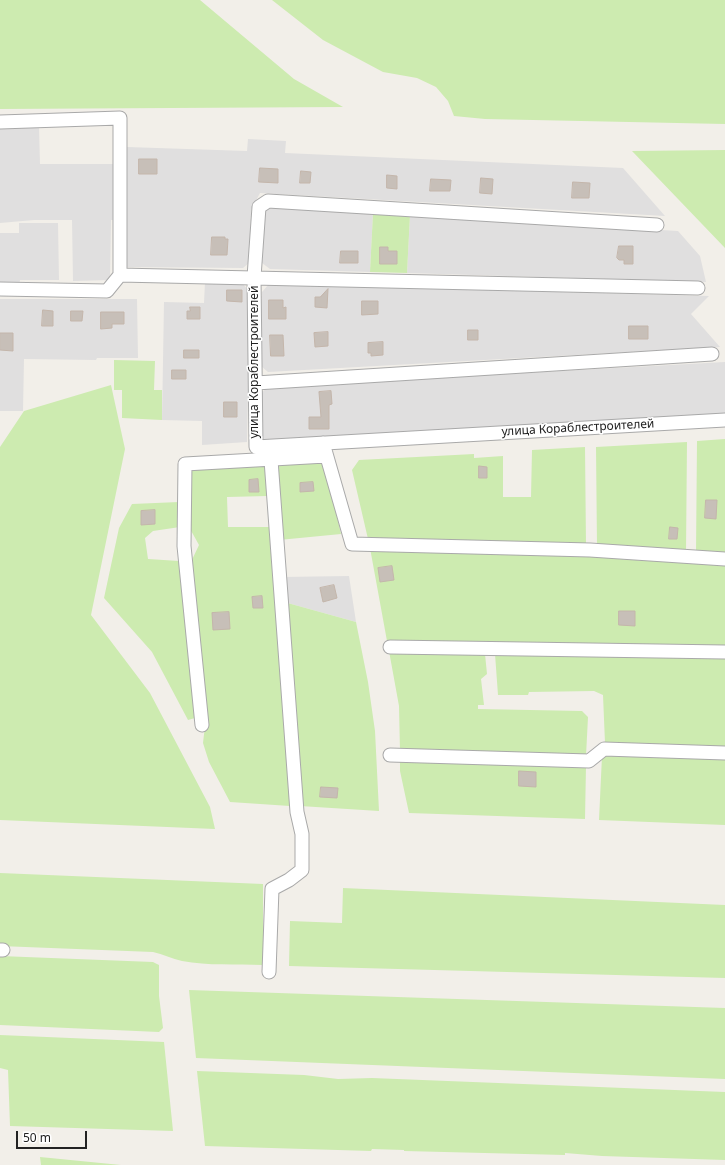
<!DOCTYPE html>
<meta charset="utf-8">
<style>
body{margin:0}
#map{position:relative;width:725px;height:1165px;overflow:hidden;background:#f2efe9;font-family:"Noto Sans",sans-serif}
canvas{display:block}
.scale{position:absolute;left:16px;top:1131px;width:71px;height:18px;box-sizing:border-box;border:2px solid #222;border-top:0;padding-left:5px;font-size:12px;line-height:14px;white-space:nowrap;color:#222;-webkit-text-stroke:3px #fff;paint-order:stroke}
</style>
<div id="map">
<canvas width="725" height="1165"></canvas>
<div class="scale">50 m</div>
</div>
<script>
const context = document.querySelector('canvas').getContext('2d');
context.lineJoin = 'round';
function fill(path, color) { context.fillStyle = color; context.fill(path, 'evenodd'); }
function stroke(path, color, width, dash) { context.strokeStyle = color; context.lineWidth = width; context.lineCap = dash ? 'butt' : 'round'; context.setLineDash(dash || []); context.stroke(path); }
function label(font, color, halo, rows, align = 'center') {
  context.font = font + ' "Noto Sans",sans-serif'; context.lineWidth = 3; context.setLineDash([]); context.textBaseline = 'middle'; context.strokeStyle = halo; context.fillStyle = color; for (const [text, x, y, turn = 0] of rows) {
    context.save(); context.translate(x, y); context.rotate((+turn || 0) * Math.PI / 180); context.textAlign = isNaN(turn) ? turn : align; if (halo) context.strokeText(text, 0, 0); context.fillText(text, 0, 0); context.restore();
  }
}
fill(new Path2D(`
 M0,127h39l1,37h76v56h-5l-1,60 -37,1 -1,-61h-38l-34,3z
 M248,139l38,2 -1,12 338,15 42,48 -405,-23 -9,17 -1,52 -7,6 -118,-1 2,-120 120,4z
 M268,206l105,7 -3,59 -100,-3 -8,-6 1,-47z
 M410,215l268,16 22,25 6,26 -299,-9z
 M19,223h39l1,57h-39l-1,10 -19,-1v-56h19z
 M205,282l37,1 8,9 -3,150 -45,3v-24l-40,-1 2,-118 40,1z
 M269,284l440,12 -18,18 29,33 -452,25 -7,-6 1,-74z
 M0,299h137l1,59h-41l-1,2 -72,-1 -1,52h-23z
 M725,362v52l-464,27v-47l6,-7z
 M349,576l7,46 -72,-20 -2,-25z`), '#e0dfdf');
fill(new Path2D(`
 M0,0h200l94,79 49,28 -343,2z
 M272,0h453v124l-240,-5 -31,-3 -6,-15 -12,-14 -19,-9 -34,-6 -60,-32z
 M725,150v98l-93,-97z
 M373,213l37,2 -3,58 -37,-1z
 M114,360l41,1 -1,29h8v30l-40,-2v-28h-8z
 M111,385l14,64 -34,166 59,78 60,114 5,22 -215,-9v-373l24,-36z
 M725,439v115l-29,-1 1,-112z
 M687,442l-1,110 -89,-5 -1,-100z
 M585,447l1,98 -218,-6 -16,-69 7,-10 115,-6v4l29,-2v41h28l1,-47z
 M321,462l11,32 9,40 -62,6 -4,-75z
 M265,465l2,31 -40,1 1,30h41l21,279 -60,-4 -21,-40 -6,-19 2,-17 -15,-162 9,-19 -10,-18 -2,-59z
 M179,502l1,25 -27,4 -8,7 3,21 31,2 16,157 -7,2 -36,-68 -48,-54 15,-70 13,-24z
 M370,548l205,6 43,5 107,6v82l-338,-6z
 M284,602l72,20 12,60 7,49 4,80 -79,-5z
 M389,651l96,3 2,20 -6,5 3,26h-6v4l104,2 6,6 -2,39 -186,-5 -1,-45z
 M495,654l230,3v91l-120,-5 -2,-48 -9,-4 -65,1 -1,3h-30z
 M605,753l120,4v68l-126,-5 3,-64z
 M400,761l186,5 -1,53 -176,-6 -9,-42z
 M0,873l263,11v81c-27,-1 -55,1 -81,-4 -10,-2 -19,-7 -29,-9l-153,-6z
 M343,888l382,17v73l-436,-12 1,-45 52,2z
 M0,956l153,6 6,3v31l4,32 -4,4 -159,-7z
 M189,990l536,18v71l-529,-21z
 M0,1035l164,7 9,89 -163,-5 -2,-56 -8,-2z
 M197,1071l107,4 34,4 34,-1 353,14v68l-123,-4 -37,-3v2l-161,-4v-1l-32,-1 -1,2 -166,-5z
 M40,1157l81,8h-80z`), '#cdebb0');
const building = new Path2D(`
 M139,159h18v15h-18z
 M260,168l18,1v14l-19,-1z
 M301,171l10,1 -1,11h-10z
 M387,175l10,1v13l-10,-1z
 M481,178l12,1 -1,15 -12,-1z
 M431,179l20,1 -1,11h-20z
 M573,182l17,1 -1,15h-17z
 M212,237h13v2h3l-1,16h-16z
 M619,246h14v18h-9v-4h-5l-2,-2z
 M380,247h8v4h9v13h-17z
 M341,251h17v12h-18z
 M328,289l-1,19 -12,-1v-10h5z
 M227,290h15v12l-15,-1z
 M269,300h14v8l3,-1v12h-17z
 M362,301h16v13l-16,1z
 M190,307h10v12h-13v-8h3z
 M43,310l10,1v15h-11z
 M71,311h12l-1,10h-11z
 M101,312h23v12h-12v4l-11,1z
 M629,326h19v13h-19z
 M468,330h10v10h-10z
 M328,332v14l-13,1 -1,-14z
 M0,333h13v18l-13,-1z
 M270,335h13l1,21h-13z
 M383,342v13l-12,1v-3h-3v-10z
 M184,350h15v8h-15z
 M172,370h14v9h-14z
 M331,391l1,13 -3,1v24h-20v-12h12l-2,-25z
 M224,402h13v15h-13z
 M479,466l8,1v11h-8z
 M258,479l1,13h-10v-12z
 M313,482l1,9 -14,1v-9z
 M706,500h11l-1,19 -11,-1z
 M155,510v14l-14,1v-14z
 M670,527l8,1 -1,11h-8z
 M392,566l2,14 -14,2 -2,-14z
 M334,585l3,13 -14,4 -3,-14z
 M262,596l1,12h-10l-1,-11z
 M619,611h16v15l-16,-1z
 M229,612l1,17 -17,1 -1,-17z
 M519,771l17,1v15l-17,-1z
 M321,787l17,1 -1,10 -17,-1z`);
fill(building, '#c7bfb8');
stroke(building, '#c4b6ab', 1);
const minor = new Path2D(`
 M0,122l120,-4v157l-13,16 -107,-2
 M657,225l-389,-24 -9,6 -5,70 2,170 469,-27
 M120,275l578,13
 M256,383l456,-29
 M323,443l29,101 238,6 135,9
 M390,647l335,5
 M202,725l-18,-179 1,-82 141,-8
 M390,755l199,6 15,-12 121,4
 M0,950h3
 M269,972l3,-83 17,-9 13,-10v-36l-5,-22 -26,-352`);
stroke(minor, '#a9a9a9', 15);
stroke(minor, '#fff', 13);
label('12px', '#222', '#fff', [
 ["улица Кораблестроителей",255,362,-90],
 ["улица Кораблестроителей",578,428,-3]
]);
</script>
